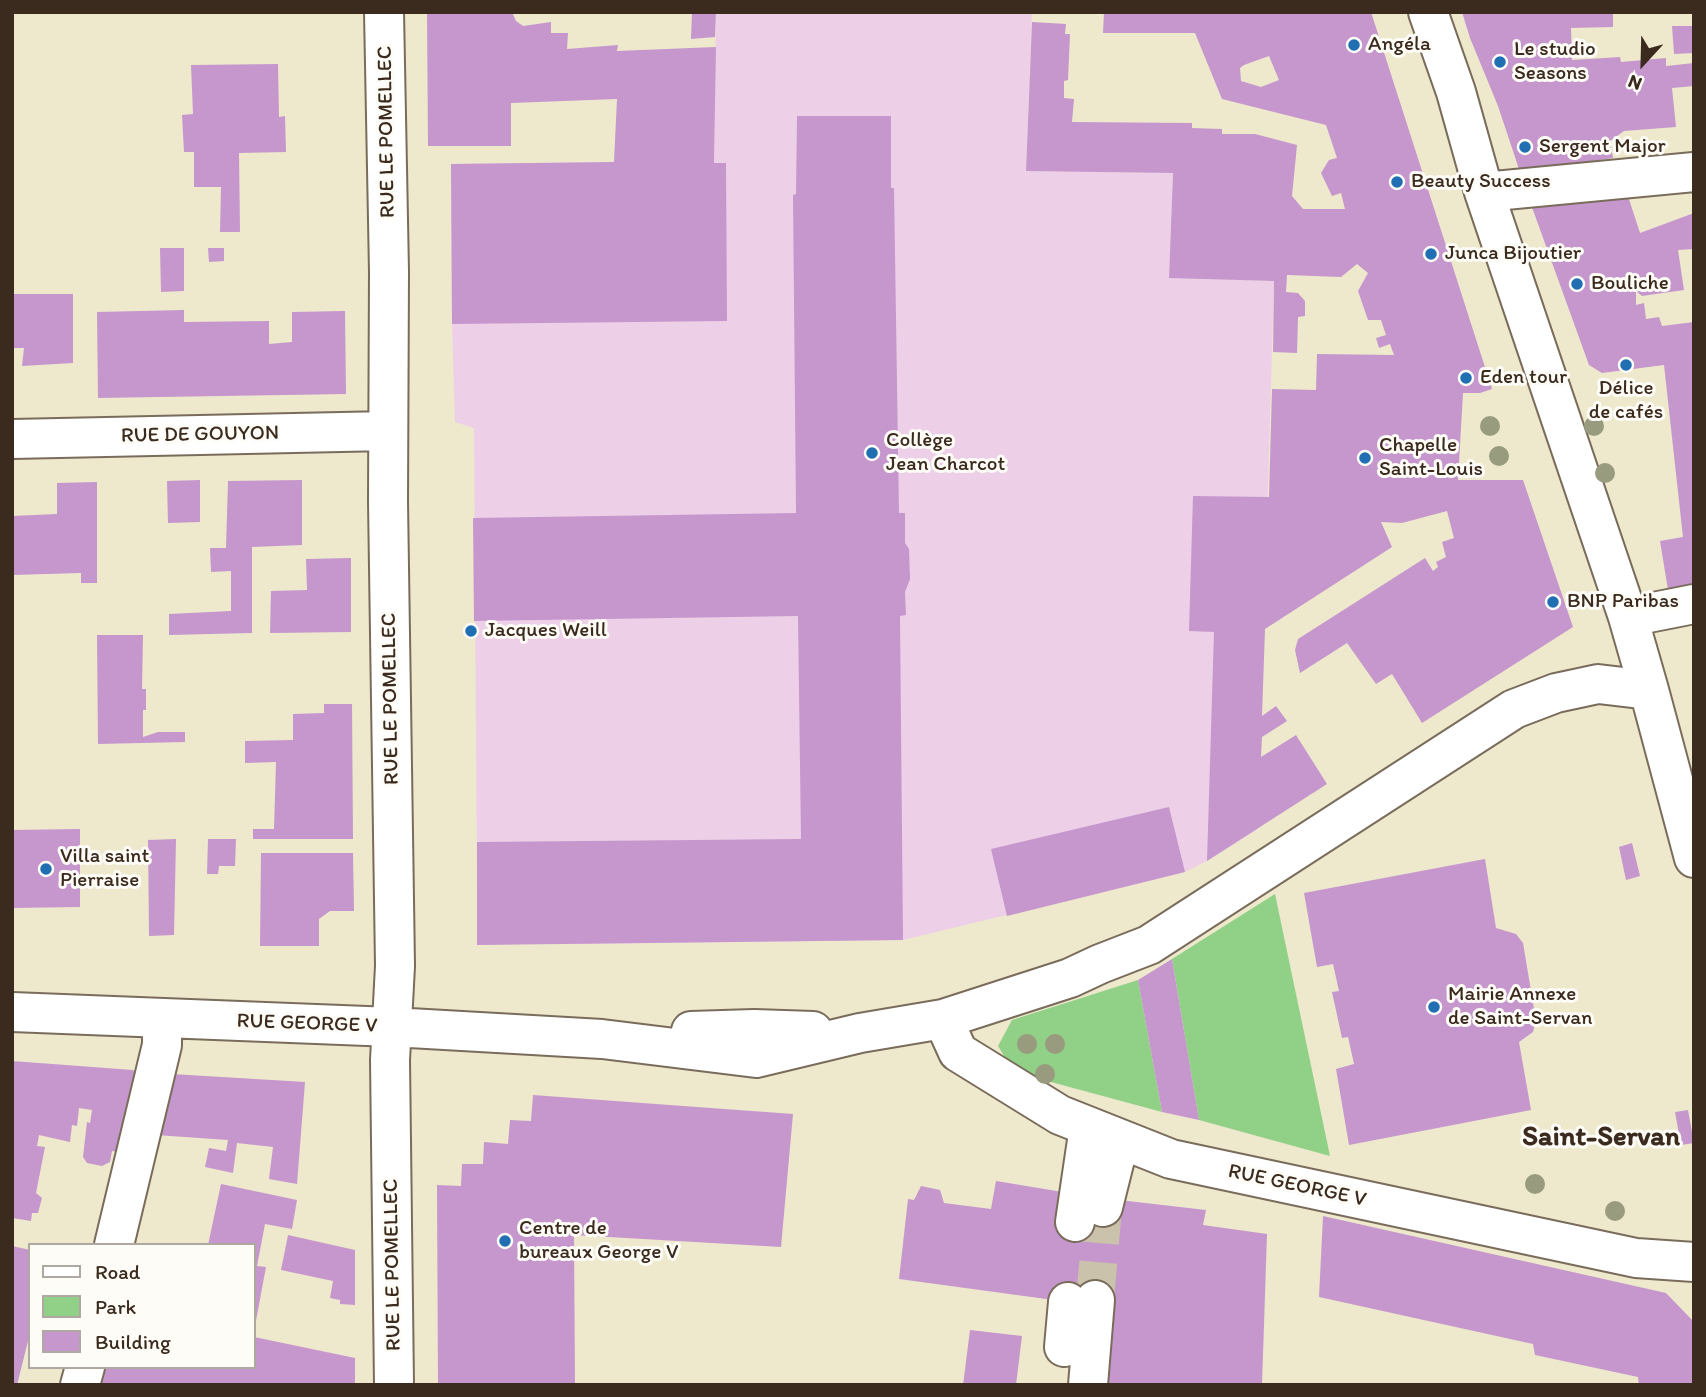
<!DOCTYPE html>
<meta charset="utf-8">
<style>
body{margin:0}
#map{position:relative;width:1706px;height:1397px;overflow:hidden;background:#eee8cd;font-family:Itim,sans-serif}
canvas{display:block}
.frame{position:absolute;inset:0;border:14px solid #3b2a1e;pointer-events:none}
.legend{position:absolute;left:28px;top:1243px;width:228px;height:126px;box-sizing:border-box;background:#fdfcf7;border:2px solid #afa8a0;margin:0;padding:9px 12px;list-style:none;font-size:21px;color:#3b2a1e}
.legend li{display:flex;align-items:center;gap:14px;height:35px}
.legend b{width:35px;border:2px solid #afa8a0}
.north{position:absolute;left:1608px;top:28px;width:70px;height:70px;-webkit-text-stroke:5px #fdfcf7;paint-order:stroke;rotate:202deg;font-size:19px;font-weight:700;line-height:28px;text-align:center;color:#3b2a1e}
.north::after{content:'';display:block;margin:auto;width:24px;height:32px;background:#3b2a1e;clip-path:polygon(50% 0,100% 100%,50% 72%,0 100%)}
</style>
<div id="map">
<canvas width="1706" height="1397"></canvas>
<div class="frame"></div>
<ul class="legend">
<li><b style="height:9px;background:#fff"></b>Road</li>
<li><b style="height:19px;background:#90d087"></b>Park</li>
<li><b style="height:19px;background:#c597cd"></b>Building</li>
</ul>
<div class="north">N</div>
</div>
<script>
const context = document.querySelector('canvas').getContext('2d');
context.lineJoin = 'round';
function fill(path, color) { context.fillStyle = color; context.fill(path, 'evenodd'); }
function stroke(path, color, width, dash) { context.strokeStyle = color; context.lineWidth = width; context.lineCap = dash ? 'butt' : 'round'; context.setLineDash(dash || []); context.stroke(path); }
function label(font, color, halo, rows, align = 'center') {
  context.font = font + ' Itim,sans-serif'; context.lineWidth = 6; context.setLineDash([]); context.textBaseline = 'middle'; context.strokeStyle = halo; context.fillStyle = color; for (const [text, x, y, turn = 0] of rows) {
    context.save(); context.translate(x, y); context.rotate((+turn || 0) * Math.PI / 180); context.textAlign = isNaN(turn) ? turn : align; if (halo) context.strokeText(text, 0, 0); context.fillText(text, 0, 0); context.restore();
  }
}
fill(new Path2D(`
 M716,12h316l-6,158 147,3 -4,104 105,4 -16,548 -51,32 -22,11 -282,68 -325,4 -101,-50 -3,-466 -19,-6 -3,-98 -1,-160 163,-2 100,1z`), '#edd0e8');
fill(new Path2D(`
 M1275,894l55,262 -131,-36 -27,-161z
 M1138,980l24,132 -148,-40 -16,-26 14,-26z`), '#90d087');
fill(new Path2D(`
 M427,12h85l4,9 7,5 28,-4v11h17l-1,16 51,-4 -1,6 99,-4 -2,116h12l1,158 -275,3 -1,-160 163,-2 3,-63 -106,4v43h-83z
 M692,12h24l-1,25 -24,2z
 M1104,12h267l121,377 -12,4h-17l-5,87h65l50,147 -151,96 -30,-49 -16,10 -29,-41 -47,30 -5,-23 3,-11 127,-81 8,13 5,-4 -2,-5 10,-5 -4,-15 12,-4 -7,-27 -45,12 -21,-1 11,25 -127,82 -3,87 14,-10 11,15 -25,16 -1,20 35,-22 31,49 -120,77 7,-229 -25,-1 4,-135 76,1 3,-108 44,1 1,-36 77,1 -4,-11 -11,4 -3,-10 10,-3 -5,-15h-13l-10,-29 10,-18 -11,-9 -16,13 -54,-2 -1,17 12,1 7,8v15l-7,1 -1,36 -24,-1 1,-71 -105,-3 4,-105 -147,-2 6,-149 34,2 -1,10h5l-2,46 -4,1v17l10,1 -2,23 120,1v5l30,1v5h33l42,11 -5,51 11,13h42l-4,-16 -9,3 -11,-23 8,-13 8,-2 -11,-33 -104,-26 -27,-66h-92zM1269,56l10,24 -18,7 -20,-6 -1,-13 4,-3z
 M1462,12h151v15l-42,1 1,32 48,-3 1,5 45,-4v8l28,-3v23l-22,2 4,39 -52,4 -14,10 3,17 -93,14 -22,-66 -28,-68z
 M1672,26h22v27l-20,1z
 M278,64l1,53 6,-1 1,36 -47,1 1,79h-20l1,-45h-27v-35h-10l-2,-37 11,-1 -2,-49z
 M797,116h94v72h3l5,325h6v30l4,6 1,30 -5,13 1,23 -6,1 3,324 -426,5v-103l324,-3 -3,-223 -324,5 -1,-103 323,-5 -3,-318 3,-1z
 M1626,190l14,43 54,-20v36l-16,1 6,40 -42,6 -6,-5v14l8,-2 2,16 13,-2 3,9 32,-4v271l-25,3 -9,-55 23,-4 -19,-172 -62,8 -13,-8 -60,-166z
 M160,248h24v43l-23,1z
 M208,248h16v13l-15,1z
 M12,294h61v69l-51,3 2,-18h-12z
 M184,310v12l85,-1v23l23,-2v-30l53,-1 1,83 -248,4 -1,-86z
 M200,480v42l-32,1 -1,-42z
 M302,480v65l-50,2v86l-83,2v-21l62,-3v-40l-20,1 -1,-24h16l2,-67z
 M97,482v101h-16v-10l-69,2v-59l45,-2v-31z
 M351,558v74l-81,1 1,-42 36,-1 -1,-31z
 M97,635h46l-1,54h4v21h-3v27l15,-5h27v10l-87,2z
 M324,704h28l1,135h-100v-10h21l2,-67 -31,1v-22l48,-1v-26l31,-1z
 M1169,807l16,65 -178,44 -16,-67z
 M80,829v78l-68,1v-78z
 M176,839l-2,96 -25,1 -1,-96z
 M208,839h28l-1,27h-16l-1,8h-11z
 M1632,843l8,33 -14,4 -7,-33z
 M261,853h92l1,58h-24l-11,8v27h-59z
 M1485,859l11,69 20,6 7,9 13,78 -3,11 -14,10 12,68 -182,35 -13,-76 18,-5 -6,-27 -6,1 -10,-46 7,-1 -6,-27 -16,3 -13,-74z
 M1172,959l27,161 -37,-8 -24,-132z
 M12,1061l121,9 11,14 -17,70 -15,-3 -2,11 -8,4 -15,-3 -4,-6 4,-35 3,1 2,-13 -13,-2 -2,18 -5,-1 -2,17 -31,-7 -2,11 8,1 -9,46 6,5 -4,15h-6l-1,8 -19,-3z
 M172,1074l133,8 -8,102 -28,-5 4,-32 -36,-4 -4,30 -28,-6 4,-19 17,3 2,-11 -72,-5z
 M533,1095l260,19 -12,133 -207,-12 1,150h-137l-1,-200 24,1 1,-22h21l1,-22 24,2 2,-24 21,1z
 M1688,1110l6,33 -13,2 -6,-33z
 M996,1181l97,16 113,13 -3,15 64,9 -5,151h-158l-21,-81 -184,-25 9,-80 6,1 7,-14 19,4 4,13 47,6z
 M221,1184l76,16 -5,29 -27,-5 -8,42 9,1 -11,59h-1v-81h-46z
 M1323,1216l343,77 28,29v63h-55l-1,-8 -103,-22 -2,-11 -214,-47z
 M288,1235l67,15v55l-15,-1v-4l-10,-2 3,-17 -52,-11z
 M12,1246l18,4v83l-13,52h-5z
 M970,1330l52,6 -6,49h-53z
 M254,1337l101,21v27h-259l4,-18h154z`), '#c597cd');
stroke(new Path2D(`
 M1095,1300l8,-93`), '#cac2aa', 38, [38, 19]);
const minor = new Path2D(`
 M384,12l5,260 -1,229 7,465 -5,94 4,325
 M1428,12l28,80 28,100 144,425 21,73 45,168
 M1484,192l210,-20
 M12,439l376,-8
 M1628,617l66,-13
 M12,1012l380,15 210,12 154,19 104,-25 83,-14 127,-41 30,-14 49,-19 365,-236 42,-16 42,-9 51,6
 M943,1019l15,33 102,63 111,44 465,99 58,4
 M691,1031l63,-2 59,2
 M1103,1207l17,-68
 M1075,1222l14,-95
 M114,1245l48,-200v-27
 M1064,1347l4,-45
 M80,1385l5,-18
 M1088,1385l7,-85`);
stroke(minor, '#7a6c5b', 42);
stroke(minor, '#fff', 38);
context.fillStyle = '#999b7e';
for (const [x, y] of [
 [1490,426],
 [1594,426],
 [1499,456],
 [1605,473],
 [1027,1044],
 [1055,1044],
 [1045,1074],
 [1535,1184],
 [1615,1211]
]) { context.beginPath(); context.arc(x, y, 10, 0, 2 * Math.PI); context.fill(); }
for (const [x, y, r, color] of [
 [1354,45,7,"#1f6fb2"],
 [1500,62,7,"#1f6fb2"],
 [1525,147,7,"#1f6fb2"],
 [1397,182,7,"#1f6fb2"],
 [1431,254,7,"#1f6fb2"],
 [1577,284,7,"#1f6fb2"],
 [1626,365,7,"#1f6fb2"],
 [1466,378,7,"#1f6fb2"],
 [872,453,7,"#1f6fb2"],
 [1365,458,7,"#1f6fb2"],
 [1553,602,7,"#1f6fb2"],
 [471,631,7,"#1f6fb2"],
 [46,869,7,"#1f6fb2"],
 [1434,1007,7,"#1f6fb2"],
 [505,1241,7,"#1f6fb2"]
]) { const dot = new Path2D(); dot.arc(x, y, r, 0, 2 * Math.PI); context.fillStyle = color; context.fill(dot); stroke(dot, '#fdfcf7', 2.5); }
label('21px', '#3b2a1e', '#fdfcf7', [
 ["Angéla",1368,45],
 ["Le studio",1514,50],
 ["Seasons",1514,74],
 ["Sergent Major",1539,147],
 ["Beauty Success",1411,182],
 ["Junca Bijoutier",1445,254],
 ["Bouliche",1591,284],
 ["Eden tour",1480,378],
 ["Délice",1626,389,"center"],
 ["de cafés",1626,413,"center"],
 ["Collège",886,441],
 ["Jean Charcot",886,465],
 ["Chapelle",1379,446],
 ["Saint-Louis",1379,470],
 ["BNP Paribas",1567,602],
 ["Jacques Weill",485,631],
 ["Villa saint",60,857],
 ["Pierraise",60,881],
 ["Mairie Annexe",1448,995],
 ["de Saint-Servan",1448,1019],
 ["Centre de",519,1229],
 ["bureaux George V",519,1253]
], 'left');
label('21px', '#3b2a1e', '#fdfcf7', [
 ["RUE LE POMELLEC",387,132,-91],
 ["RUE DE GOUYON",200,435,-1],
 ["RUE LE POMELLEC",391,699,-91],
 ["RUE GEORGE V",307,1024,2],
 ["RUE GEORGE V",1297,1186,12],
 ["RUE LE POMELLEC",393,1265,-91]
]);
label('bold 28px', '#3b2a1e', '#fdfcf7', [
 ["Saint-Servan",1601,1138]
]);
</script>
